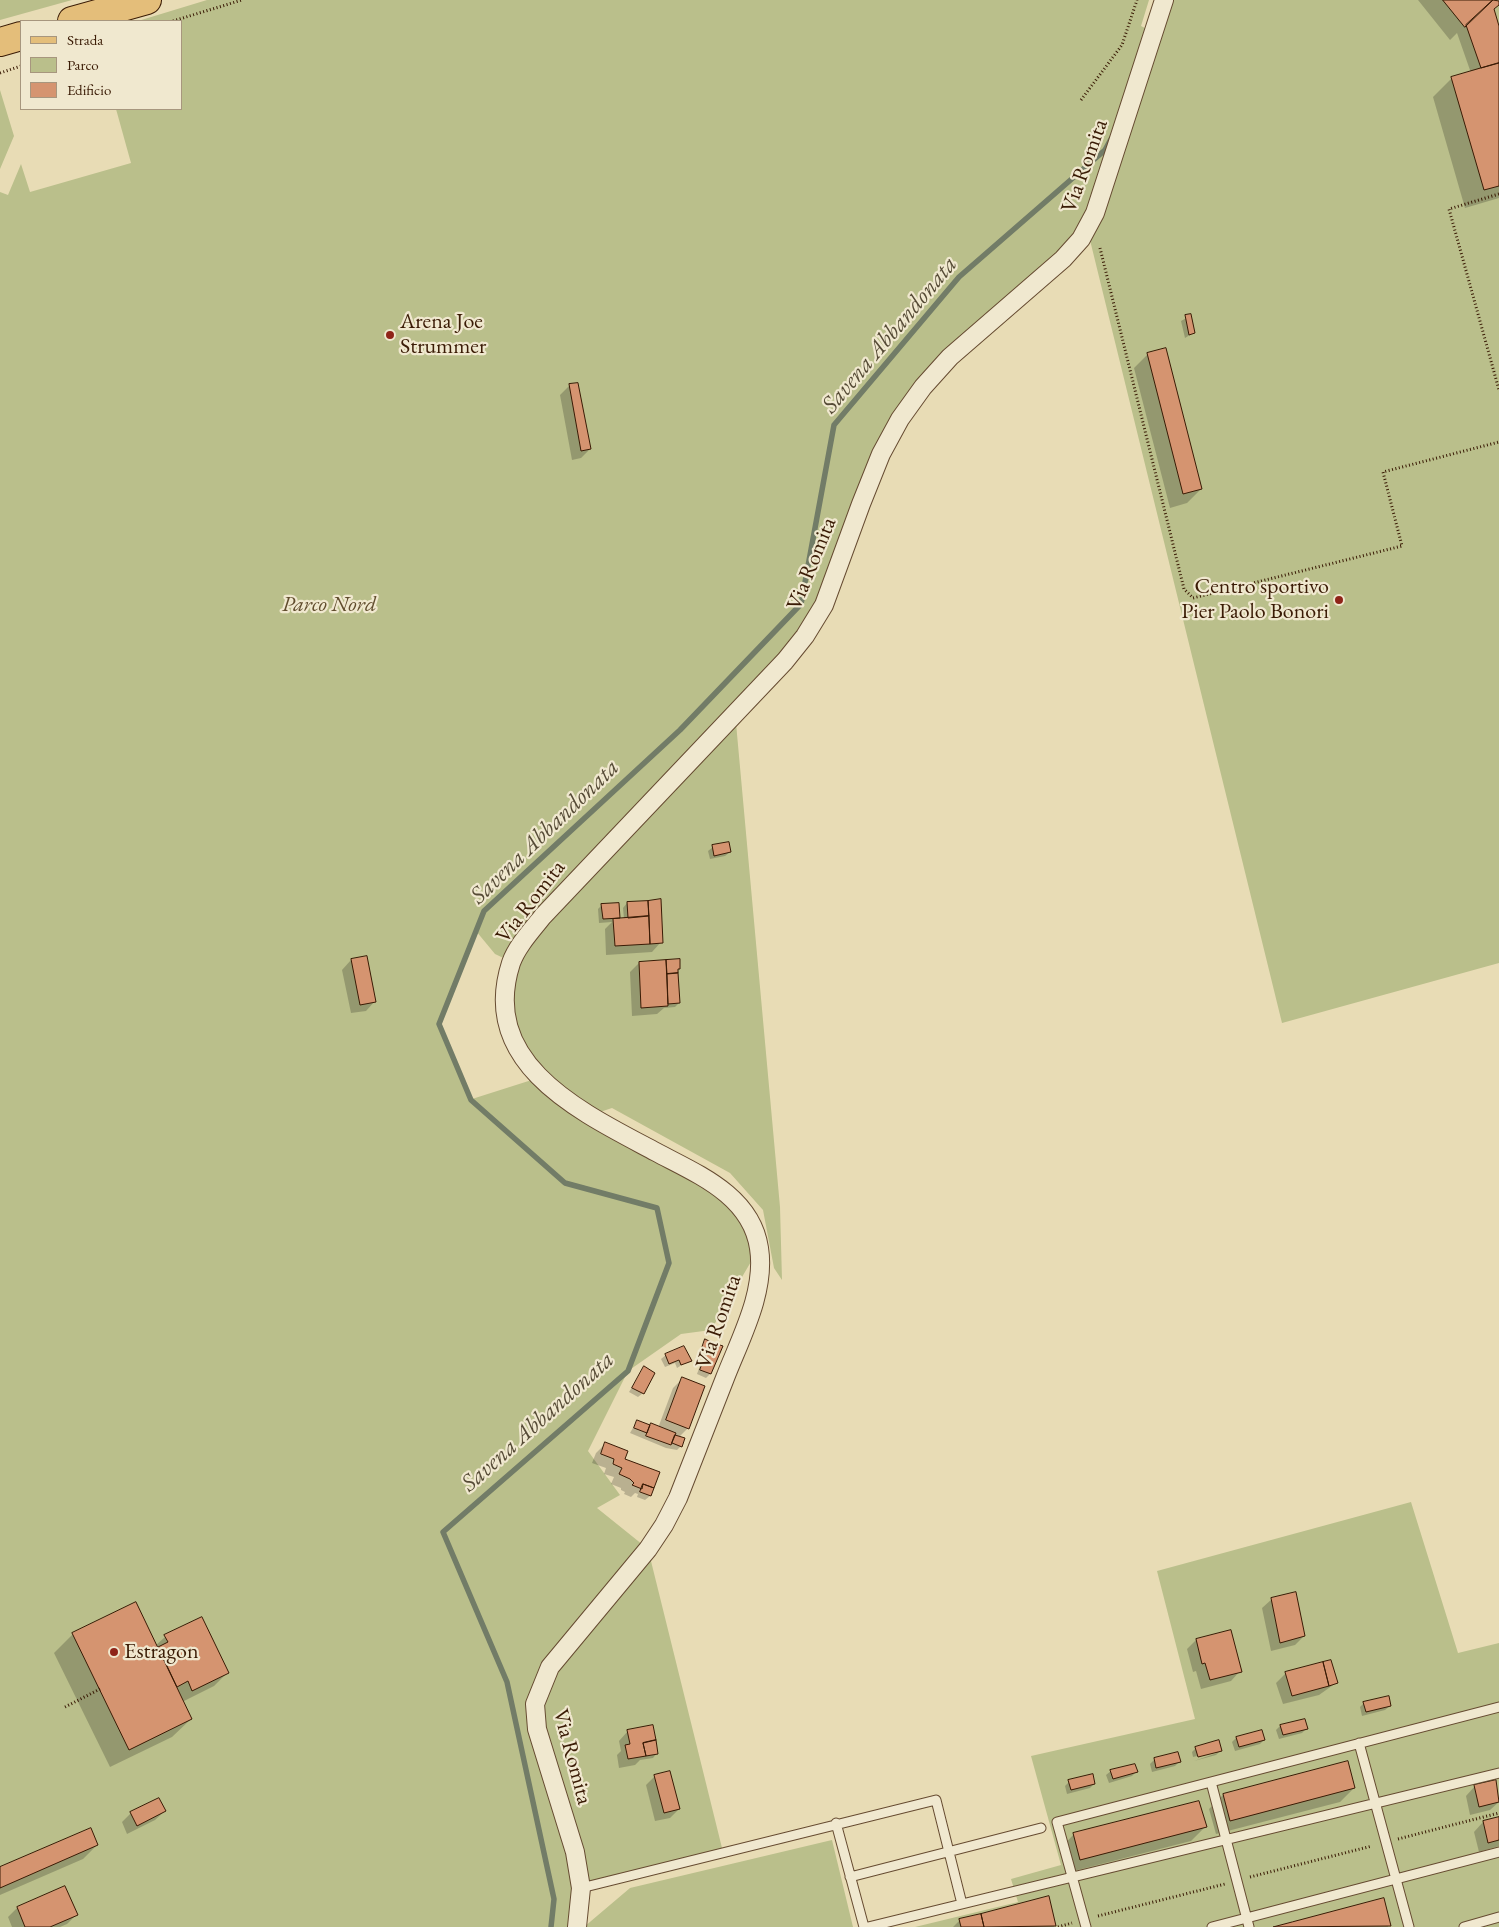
<!DOCTYPE html>
<style>
body{margin:0}
#map{position:relative;width:1499px;height:1927px;overflow:hidden;background:#e8dcb5;font-family:"EB Garamond",serif}
canvas{display:block}
.legend{position:absolute;left:20px;top:20px;width:162px;height:90px;box-sizing:border-box;background:#f0e8cf;border:1px solid #a7967e;margin:0;padding:6px 9px;list-style:none;font-size:15px;color:#3a1b05}
.legend li{display:flex;align-items:center;gap:10px;height:25px}
.legend b{width:25px;border:1px solid #a7967e}
</style>
<div id="map">
<canvas width="1499" height="1927"></canvas>
<ul class="legend">
<li><b style="height:6px;background:#e4be7a"></b>Strada</li>
<li><b style="height:14px;background:#babf8b"></b>Parco</li>
<li><b style="height:14px;background:#d59470"></b>Edificio</li>
</ul>
</div>
<script>
const context = document.querySelector('canvas').getContext('2d');
context.lineJoin = 'round';
function fill(path, color) { context.fillStyle = color; context.fill(path, 'evenodd'); }
function stroke(path, color, width, dash) { context.strokeStyle = color; context.lineWidth = width; context.lineCap = dash ? 'butt' : 'round'; context.setLineDash(dash || []); context.stroke(path); }
function label(font, color, halo, rows, align = 'center') {
  context.font = font + ' "EB Garamond",serif'; context.lineWidth = 4.5; context.setLineDash([]); context.textBaseline = 'middle'; context.strokeStyle = halo; context.fillStyle = color; for (const [text, x, y, turn = 0] of rows) {
    context.save(); context.translate(x, y); context.rotate((+turn || 0) * Math.PI / 180); context.textAlign = isNaN(turn) ? turn : align; if (halo) context.strokeText(text, 0, 0); context.fillText(text, 0, 0); context.restore();
  }
}
fill(new Path2D(`
 M0,0h72l-72,20z
 M207,0h942l-8,26 6,3 -36,109 -6,12 -46,40 61,-53 49,-137h330v963l-217,60 -193,-787 -74,65 -115,118 -65,160 -99,144 44,484 2,73 -8,-12 -11,-58 -33,-37 -118,-65 -21,7 124,69 44,64 -48,82 -30,4 -53,37 -40,80 32,44 -23,13 51,41 75,303 -142,36 -4,39h-577v-1735l8,3 13,-31 9,28 101,-29 -15,-54h65v-88h-43zM476,931l19,23 17,8 1,81 25,35 -66,21 -33,-75z
 M0,90l14,46 -14,33z
 M1411,1502l47,151 41,-10v284h-584l103,-25 -7,-23 50,-14 -30,-109 164,-37 -38,-148z
 M832,1840l21,87h-269l46,-39z`), '#babf8b');
fill(new Path2D(`
 M1418,0h78l3,3 -6,7 6,20v168l-34,10 -32,-111 19,-19 19,-5 -14,-40 -7,7z
 M1190,316l3,17 -8,5 -4,-17z
 M1148,354l53,135 -14,14 -17,5 -36,-140z
 M577,384l13,65 -9,9 -9,2 -12,-65 9,-9z
 M713,847l17,5 -5,4 -15,3 -2,-8z
 M627,903l34,39 -9,10 -46,3 -1,-26 7,-7 -13,1 -1,-14 4,-4 16,13 -2,2 8,-1 -1,-11z
 M366,957l9,44 -9,10 -15,2 -9,-43 9,-10z
 M678,960l1,43 -4,4 -11,1 -7,6 -25,2 -2,-44 9,-9z
 M706,1340l4,34 -4,4 -9,-4 6,-17 -6,-2z
 M666,1355l24,5 -13,8 -2,-5 -10,4 -4,-8z
 M644,1368l-1,25 -5,4 -9,-5z
 M682,1379l6,49 -9,9 2,9 -4,4 -11,-2 -36,-15 7,-12 21,7 15,-40z
 M605,1444l18,15 35,14 -8,23 -5,4 -8,-3 1,-3 -3,-1 -4,4 -7,-3 1,-2 -4,-2v-2l-10,-4 3,-7 -10,-3 2,-6 -14,-5 4,-10z
 M1272,1599l32,37 -9,9 -24,6 -9,-43z
 M1230,1631l10,40 -9,10 -30,8 -5,-18 -3,1 -6,-23 9,-9z
 M73,1634l82,12 10,-9 63,35 -14,14 -32,16 9,17 -19,18 -62,30 -56,-114z
 M1286,1673l50,10 -17,12 -36,9 -7,-21z
 M1364,1703l26,3 -5,4 -23,6 -2,-9z
 M1280,1726l26,3 -4,4 -23,6 -3,-9z
 M628,1731l29,22 -4,5 -13,2 -5,5 -16,3 -2,-13 4,-4 -2,-10z
 M1236,1738l28,2 -4,4 -25,7 -3,-9z
 M1196,1748l25,2 -5,5 -22,6 23,-8v-2l-24,6 -1,-5z
 M1177,1754l2,8 -4,4 -23,6 -2,-8 4,-4z
 M1347,1763l7,25 -14,14 -124,32 -7,-25 14,-14z
 M1111,1771l25,1 -4,4 -23,7 -3,-8z
 M655,1776l24,33 -9,9 -15,3 -9,-36z
 M1069,1782l25,2 -4,4 -23,6 -2,-8z
 M1495,1782l4,20 -9,8 -20,5 -4,-19 9,-10z
 M165,1811l-10,9 -28,14 -5,-12 9,-9z
 M1499,1818v28l-20,6 -5,-20 9,-10z
 M1205,1827l-14,14 -125,32 -6,-24 14,-15z
 M97,1845l-14,14 -83,36v-26z
 M65,1888l11,27 -9,9 -7,3h-48l-4,-10 9,-9z
 M1048,1898l6,29h-101l7,-7z
 M1383,1900l5,27h-109z`), '#0003');
stroke(new Path2D(`
 M551,1927l3,-28 -47,-217 -64,-150 185,-161 41,-108 -12,-55 -92,-25 -94,-83 -32,-76 45,-113 196,-181 121,-126 33,-179 125,-148 146,-127 6,-11`), '#727c67', 5.5);
const building = new Path2D(`
 M1443,0h50l-28,27z
 M1493,0l6,1v4l-5,4 5,17v37l-18,5 -15,-43z
 M1499,63v123l-15,4 -33,-113z
 M1191,314l4,19 -6,2 -4,-20z
 M1166,348l36,141 -19,5 -36,-141z
 M578,383l13,66 -10,2 -12,-67z
 M729,842l2,10 -17,4 -2,-11z
 M661,899l2,44 -13,1 -2,-43z
 M648,901l1,15 -21,2 -1,-16z
 M619,903l1,15 -17,1 -2,-15z
 M649,916l1,28 -35,2 -2,-27z
 M367,956l9,46 -16,3 -9,-46z
 M680,959v10h-2v4l-11,1 -1,-14z
 M666,960l2,46 -27,2 -2,-46z
 M678,973l2,30 -12,1 -1,-30z
 M705,1339l6,3 -4,11 -6,-2z
 M711,1342l12,4 -12,28 -11,-4z
 M684,1346l8,15 -11,4 -2,-5 -10,4 -4,-10z
 M644,1366l11,7 -11,21 -12,-6z
 M682,1377l23,9 -16,43 -23,-9z
 M637,1420l13,5 -3,8 -13,-5z
 M651,1423l25,10 -5,12 -25,-9z
 M675,1435l10,3 -3,9 -10,-4z
 M605,1442l23,9 -3,8 35,13 -6,16 -11,-4 -1,5 -10,-4 2,-2 -4,-4 -11,-5 3,-6 -9,-4 1,-5 -13,-5z
 M643,1484l11,4 -3,8 -11,-4z
 M1296,1592l9,44 -25,7 -9,-45z
 M136,1602l56,117 -63,31 -57,-117z
 M202,1617l27,56 -37,18 -4,-10 -11,6 -19,-40 10,-5 -4,-7z
 M1231,1630l11,42 -32,8 -5,-17 -3,1 -6,-25z
 M1331,1660l7,23 -9,3 -6,-24z
 M1323,1662l6,24 -37,10 -7,-24z
 M1389,1696l2,10 -25,6 -3,-10z
 M1305,1719l3,10 -25,6 -3,-10z
 M653,1725l3,15 -13,3 3,13 -18,3 -3,-14 5,-1 -3,-14z
 M1262,1730l3,10 -26,7 -3,-10z
 M656,1740l2,14 -12,2 -3,-13z
 M1219,1740l3,11 -24,6 -3,-10z
 M1178,1752l3,10 -25,6 -2,-10z
 M1348,1761l7,27 -125,33 -7,-27z
 M1135,1764l3,8 -25,7 -3,-9z
 M670,1771l10,38 -16,4 -10,-38z
 M1093,1774l2,10 -24,6 -3,-10z
 M1496,1780l3,22 -20,5 -5,-22z
 M159,1798l7,13 -29,15 -7,-14z
 M1199,1801l8,26 -127,33 -7,-27z
 M1499,1817v23l-11,3 -5,-22z
 M91,1828l7,17 -98,43v-21z
 M65,1886l13,29 -28,12h-25l-8,-20z
 M1049,1896l7,30 -72,1 -3,-13z
 M1384,1898l7,28 -118,1 19,-5z
 M981,1914l3,13h-23l-2,-8z`);
fill(building, '#d59470');
stroke(building, '#3a1b05', 1);
const lane = new Path2D(`
 M1359,1743l50,184
 M1211,1782l38,145
 M836,1823l28,104
 M850,1877l191,-49
 M581,1888l355,-88 26,104 -94,23
 M962,1904l537,-131
 M1086,1927l-29,-105 442,-115
 M1212,1927l287,-75
 M1464,1927l35,-10`);
const street = new Path2D(`
 M577,1927l4,-39 -6,-36 -38,-123 -2,-25 15,-37 98,-118 16,-24 14,-27c16,-40 31,-80 47,-120 15,-39 41,-86 34,-130 -8,-53 -62,-74 -103,-96 -73,-39 -178,-87 -145,-189 6,-17 21,-33 32,-47l242,-255 20,-25 19,-31 37,-101 20,-50 19,-35 23,-32 27,-30 113,-98 18,-20 14,-26 69,-213`);
const primary = new Path2D(`
 M72,21l75,-21
 M0,42l21,-6`);
stroke(lane, '#664b31', 11);
stroke(street, '#664b31', 20);
stroke(primary, '#3a1b05', 30);
stroke(new Path2D(`
 M173,21l69,-21
 M0,73l21,-7
 M1081,100l41,-55 15,-45
 M1499,194l-50,15 50,181
 M1100,248l84,341 9,9 209,-52 -19,-74 116,-30
 M65,1707l35,-18
 M1398,1839l101,-26
 M1250,1877l122,-31
 M1098,1916l127,-32
 M1058,1927l14,-4`), '#3a1b05', 3, [1, 2.5]);
stroke(lane, '#f0e8cf', 9);
stroke(street, '#f0e8cf', 18);
stroke(primary, '#e4be7a', 28);
for (const [x, y, r, color] of [
 [390,335,5,"#8f2418"],
 [1339,600,5,"#8f2418"],
 [114,1652,5,"#8f2418"]
]) { const dot = new Path2D(); dot.arc(x, y, r, 0, 2 * Math.PI); context.fillStyle = color; context.fill(dot); stroke(dot, '#f0e8cf', 2); }
label('22px', '#3a1b05', '#f0e8cf', [
 ["Via Romita",1085,166,-70],
 ["Via Romita",812,564,-68],
 ["Via Romita",531,902,-52],
 ["Via Romita",719,1322,-71],
 ["Via Romita",572,1757,75]
]);
label('22px', '#3a1b05', '#f0e8cf', [
 ["Arena Joe",400,322],
 ["Strummer",400,347],
 ["Centro sportivo",1329,587,"right"],
 ["Pier Paolo Bonori",1329,612,"right"],
 ["Estragon",124,1652]
], 'left');
label('italic 22px', '#604c2d', '#f0e8cf', [
 ["Parco Nord",329,605]
]);
label('italic 24px', '#564b36', '#f0e8cf', [
 ["Savena Abbandonata",890,335,-50],
 ["Savena Abbandonata",545,832,-44],
 ["Savena Abbandonata",538,1422,-42]
]);
</script>
